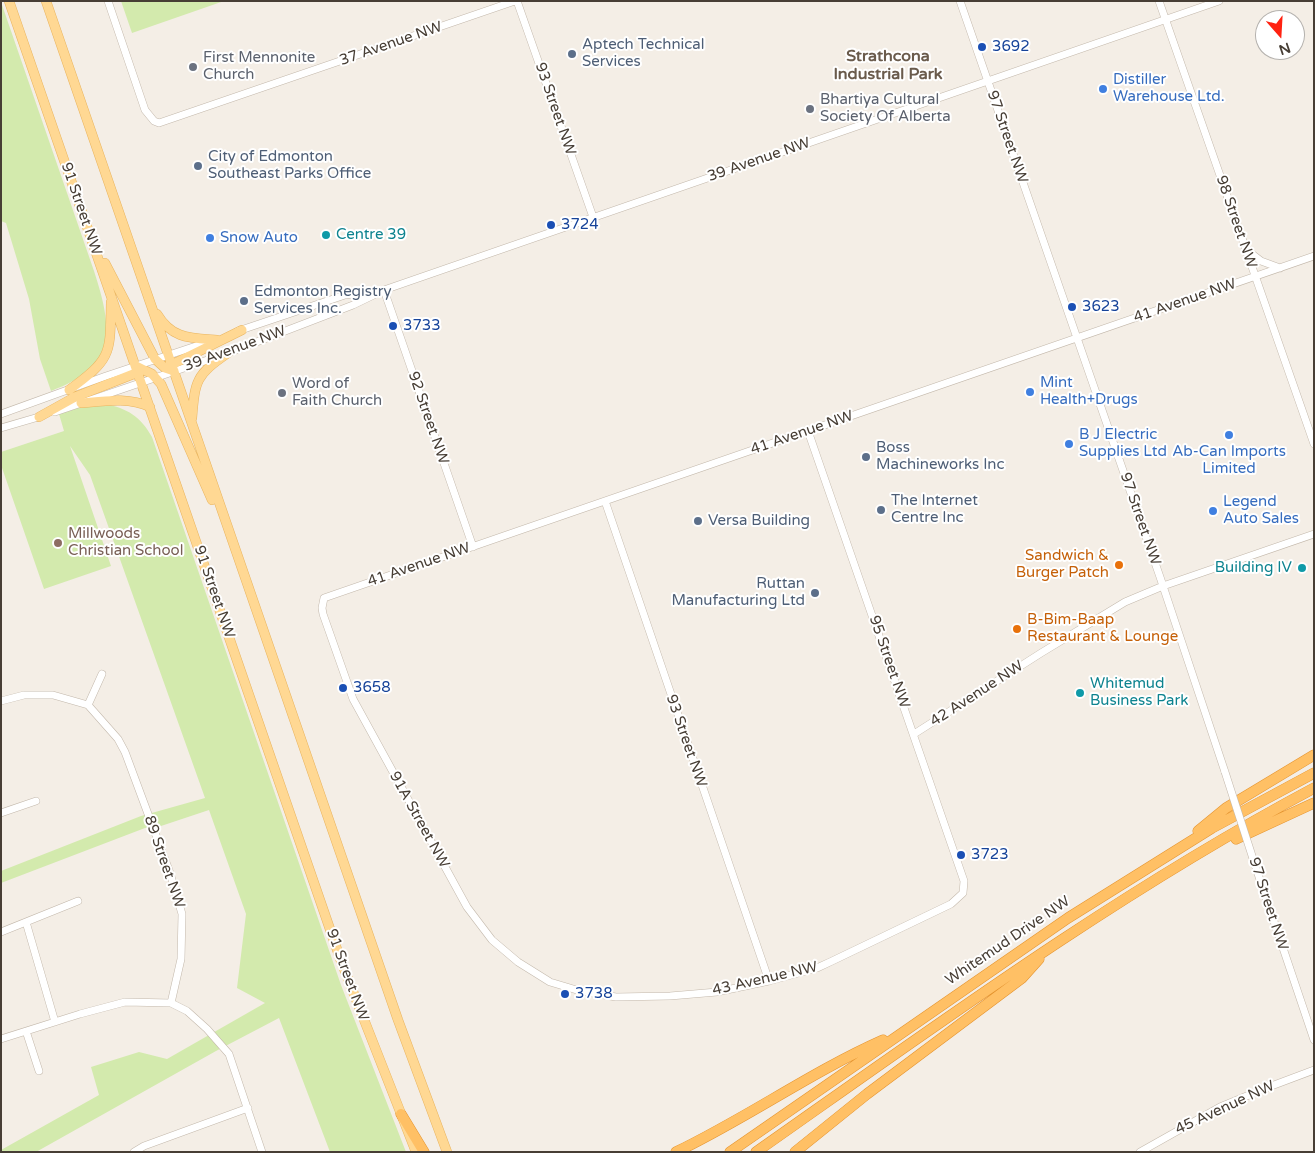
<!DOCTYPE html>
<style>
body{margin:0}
#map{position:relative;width:1315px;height:1153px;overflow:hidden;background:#f4eee6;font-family:"Varela Round",sans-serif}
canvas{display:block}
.frame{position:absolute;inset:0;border:2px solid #473e35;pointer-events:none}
.north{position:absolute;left:1255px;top:10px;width:50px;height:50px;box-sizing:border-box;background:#fff;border:1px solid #b5b2ae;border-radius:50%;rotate:161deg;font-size:14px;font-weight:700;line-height:20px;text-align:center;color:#473e35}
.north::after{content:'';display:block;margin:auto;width:18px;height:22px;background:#f21;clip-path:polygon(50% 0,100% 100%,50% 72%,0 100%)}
</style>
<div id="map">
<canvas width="1315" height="1153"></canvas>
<div class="frame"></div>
<div class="north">N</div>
</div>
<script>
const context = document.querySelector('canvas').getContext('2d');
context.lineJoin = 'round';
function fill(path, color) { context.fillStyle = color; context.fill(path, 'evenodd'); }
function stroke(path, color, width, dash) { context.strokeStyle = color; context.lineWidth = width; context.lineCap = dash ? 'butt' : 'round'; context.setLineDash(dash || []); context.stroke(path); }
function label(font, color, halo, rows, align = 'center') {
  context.font = font + ' "Varela Round",sans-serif'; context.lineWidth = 4; context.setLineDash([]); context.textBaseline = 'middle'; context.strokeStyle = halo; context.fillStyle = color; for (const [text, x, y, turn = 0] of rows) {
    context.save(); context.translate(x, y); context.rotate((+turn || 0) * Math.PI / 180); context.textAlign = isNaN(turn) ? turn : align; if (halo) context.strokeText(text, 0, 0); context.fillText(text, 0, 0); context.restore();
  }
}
fill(new Path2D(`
 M121,1h103l-92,32z
 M1,2l93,269c19,59 24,95 -43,120l-11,-32 -11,-60 -23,-76 -5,-2z
 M105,404c22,4 36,13 47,33l189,548 65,167h-76l-51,-134 -63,33 -180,101h-35v-2l98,-55 -8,-28 48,-15 28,7 98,-56 -28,-15 9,-74 -37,-104 -48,16 -16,2 -144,55v-12l140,-55 64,-18 -115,-323 -20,-29 41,120 -67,23 -43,-124v-13l63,-21 -5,-17 22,-7z`), '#d3eaad');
const minor = new Path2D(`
 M108,1l37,109 9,11 5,2 356,-122
 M517,1l76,216
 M960,1l200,576 65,195
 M1159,1l155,443
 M1248,251l13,10 19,7
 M384,290l89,257
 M238,331l107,-36 31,-4
 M55,412l173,-59 125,-48 31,-15 835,-289
 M1,414l105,-38 105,-35
 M1,428l41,-12
 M808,431l156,450 -1,12 -12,11 -121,58 -13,6 -48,13 -52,11 -47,4 -54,1 -36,-6 -30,-9 -32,-20 -26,-22 -25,-33 -114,-208 -30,-85 -1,-6 2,-10 990,-342
 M605,501l164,480
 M1,701l23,-6h29l35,10
 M88,705l30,34 7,13 45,121 12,41 -1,45 -10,44
 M88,705l14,-31
 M914,734l127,-81 84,-51 38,-16 151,-52
 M1,813l35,-12
 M1255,865l59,175
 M26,922l29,100
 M1,932l77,-31
 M26,1031l13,40
 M1,1039l79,-25 45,-12 46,1 16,8 20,18 22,25 33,98
 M134,1152l10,-6 104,-38
 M1140,1152l80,-45 46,-19 48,-18`);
const major = new Path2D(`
 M9,1l332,960 75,191
 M46,1l352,1019 49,132
 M105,263l50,96 10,9 9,3
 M157,314c15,25 33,24 60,26
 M136,366l16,8 9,10 51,116
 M167,367l75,-37
 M69,390c44,-32 41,-37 42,-88
 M81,403c24,-2 47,-6 69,4
 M39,417l36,-20 66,-26
 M192,418c3,-38 4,-43 36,-65`);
const highway = new Path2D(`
 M1198,831l28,-23 88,-53
 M1236,839l78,-36
 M401,1114l23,38
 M676,1152c71,-34 135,-80 207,-112
 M730,1152l338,-234 144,-90 102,-55
 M756,1152c182,-128 361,-259 558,-364
 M795,1152l72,-58 155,-116 17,-19`);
stroke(minor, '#c3b8ab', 8);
stroke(major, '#e9b45f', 10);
stroke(highway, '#e4932f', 11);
stroke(minor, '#fff', 7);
stroke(major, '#ffd893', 9);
stroke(highway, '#ffc065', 10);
const minorBridge = new Path2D(`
 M1225,772l30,93`);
stroke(minorBridge, '#c3b8ab', 8, []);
stroke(minorBridge, '#fff', 7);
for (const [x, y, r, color] of [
 [982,47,5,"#1a4fb4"],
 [572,54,5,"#5c6f8a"],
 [193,67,5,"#6b7280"],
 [1103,89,5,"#3f7fe0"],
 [810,109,5,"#6b7280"],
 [198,166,5,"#5c6f8a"],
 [551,225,5,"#1a4fb4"],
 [326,235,5,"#0f9aa8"],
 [210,238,5,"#3f7fe0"],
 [244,301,5,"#5c6f8a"],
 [1072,307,5,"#1a4fb4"],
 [393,326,5,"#1a4fb4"],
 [1030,392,5,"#3f7fe0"],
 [282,393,5,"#6b7280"],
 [1229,435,5,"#3f7fe0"],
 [1069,444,5,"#3f7fe0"],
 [866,457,5,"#5c6f8a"],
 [881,510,5,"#5c6f8a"],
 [1213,511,5,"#3f7fe0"],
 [698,521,5,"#5c6f8a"],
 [58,543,5,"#8d6e63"],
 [1119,565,5,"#e8710a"],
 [1302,568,5,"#0f9aa8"],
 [815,593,5,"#5c6f8a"],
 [1017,629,5,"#e8710a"],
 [343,688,5,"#1a4fb4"],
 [1080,693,5,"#0f9aa8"],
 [961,855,5,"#1a4fb4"],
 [565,994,5,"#1a4fb4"]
]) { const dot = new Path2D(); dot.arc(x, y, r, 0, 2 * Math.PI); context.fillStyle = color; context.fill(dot); stroke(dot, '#fff', 2); }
label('15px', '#473e35', '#fff', [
 ["37 Avenue NW",391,44,-19],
 ["93 Street NW",555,109,71],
 ["97 Street NW",1007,137,71],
 ["39 Avenue NW",759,160,-19],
 ["91 Street NW",81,209,71],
 ["98 Street NW",1236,222,71],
 ["41 Avenue NW",1185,301,-19],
 ["39 Avenue NW",235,349,-20],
 ["92 Street NW",428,418,71],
 ["41 Avenue NW",802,433,-19],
 ["97 Street NW",1140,519,71],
 ["41 Avenue NW",419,565,-19],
 ["91 Street NW",214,592,71],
 ["95 Street NW",889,662,71],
 ["42 Avenue NW",977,694,-33],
 ["93 Street NW",686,741,71],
 ["91A Street NW",419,820,61],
 ["89 Street NW",164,862,71],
 ["97 Street NW",1268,904,72],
 ["Whitemud Drive NW",1008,941,-34],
 ["91 Street NW",347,975,70],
 ["43 Avenue NW",765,979,-13],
 ["45 Avenue NW",1225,1108,-25]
]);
label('15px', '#4e5e75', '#fff', [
 ["Aptech Technical",582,45],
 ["Services",582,62],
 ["City of Edmonton",208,157],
 ["Southeast Parks Office",208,174],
 ["Edmonton Registry",254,292],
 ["Services Inc.",254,309],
 ["Boss",876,448],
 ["Machineworks Inc",876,465],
 ["The Internet",891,501],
 ["Centre Inc",891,518],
 ["Versa Building",708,521],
 ["Ruttan",805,584,"right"],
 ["Manufacturing Ltd",805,601,"right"]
], 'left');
label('15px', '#164399', '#fff', [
 ["3692",992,47],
 ["3724",561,225],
 ["3623",1082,307],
 ["3733",403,326],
 ["3658",353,688],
 ["3723",971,855],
 ["3738",575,994]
], 'left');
label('15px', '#5b616d', '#fff', [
 ["First Mennonite",203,58],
 ["Church",203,75],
 ["Bhartiya Cultural",820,100],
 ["Society Of Alberta",820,117],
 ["Word of",292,384],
 ["Faith Church",292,401]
], 'left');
label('15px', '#366cbe', '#fff', [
 ["Distiller",1113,80],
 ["Warehouse Ltd.",1113,97],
 ["Snow Auto",220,238],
 ["Mint",1040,383],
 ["Health+Drugs",1040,400],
 ["B J Electric",1079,435],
 ["Supplies Ltd",1079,452],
 ["Ab-Can Imports",1229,452,"center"],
 ["Limited",1229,469,"center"],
 ["Legend",1223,502],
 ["Auto Sales",1223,519]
], 'left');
label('15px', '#0d838f', '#fff', [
 ["Centre 39",336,235],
 ["Building IV",1292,568,"right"],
 ["Whitemud",1090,684],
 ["Business Park",1090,701]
], 'left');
label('15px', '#785e54', '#fff', [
 ["Millwoods",68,534],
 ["Christian School",68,551]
], 'left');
label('15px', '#c56008', '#fff', [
 ["Sandwich &",1109,556],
 ["Burger Patch",1109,573],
 ["B-Bim-Baap",1027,620,"left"],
 ["Restaurant & Lounge",1027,637,"left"]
], 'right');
label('bold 16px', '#6a5b4c', '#fff', [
 ["Strathcona",888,57],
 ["Industrial Park",888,75]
]);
</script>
